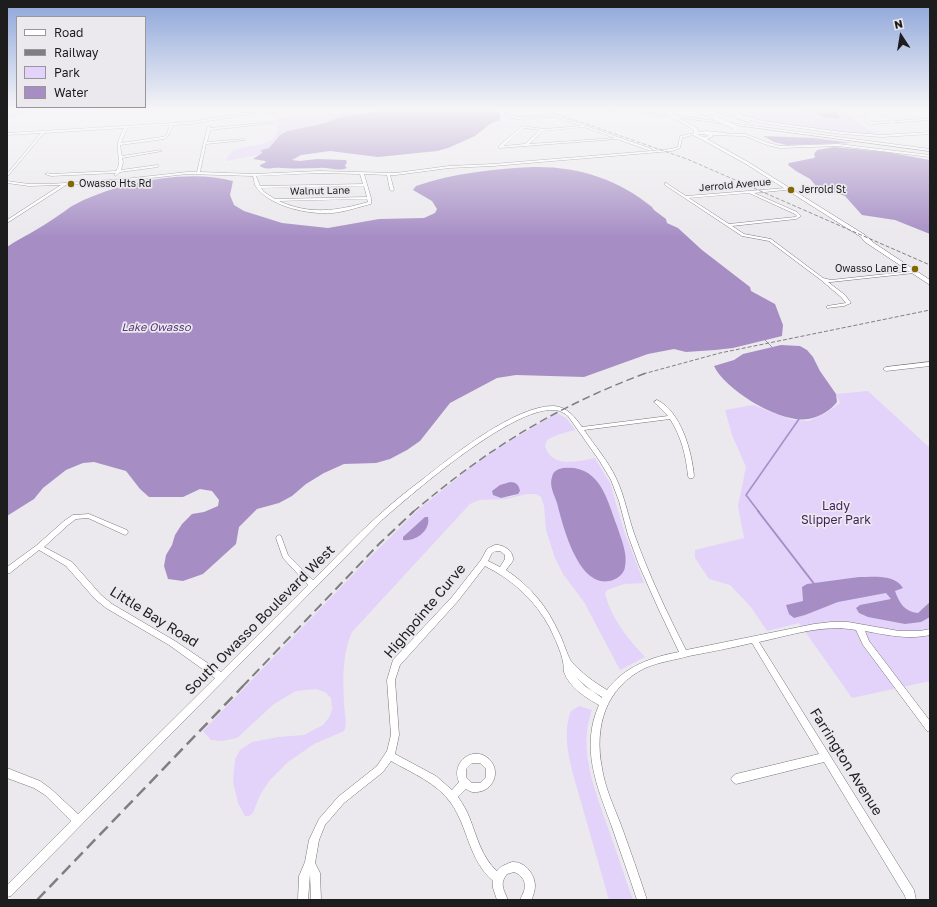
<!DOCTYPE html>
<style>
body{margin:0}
#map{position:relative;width:937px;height:907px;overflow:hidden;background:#ebe9ed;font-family:"Golos Text",sans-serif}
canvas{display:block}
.frame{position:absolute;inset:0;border:8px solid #1d1d1e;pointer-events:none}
.legend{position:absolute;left:16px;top:16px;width:130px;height:92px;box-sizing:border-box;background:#ebe9ed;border:1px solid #99979a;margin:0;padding:5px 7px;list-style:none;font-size:12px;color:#1d1d1e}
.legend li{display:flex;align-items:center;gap:8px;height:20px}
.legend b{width:20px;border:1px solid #99979a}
.north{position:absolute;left:881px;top:16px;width:40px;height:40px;-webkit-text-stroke:3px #ebe9ed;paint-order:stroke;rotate:348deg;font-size:11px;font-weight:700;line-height:16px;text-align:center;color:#1d1d1e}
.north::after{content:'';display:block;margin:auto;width:14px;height:18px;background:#1d1d1e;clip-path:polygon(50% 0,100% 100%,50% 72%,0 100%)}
</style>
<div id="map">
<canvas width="937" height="907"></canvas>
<div class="frame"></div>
<ul class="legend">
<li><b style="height:5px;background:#fff"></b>Road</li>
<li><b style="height:5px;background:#7f7f81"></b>Railway</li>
<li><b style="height:11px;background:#e3d3fa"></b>Park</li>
<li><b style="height:11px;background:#a68ec5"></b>Water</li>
</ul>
<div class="north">N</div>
</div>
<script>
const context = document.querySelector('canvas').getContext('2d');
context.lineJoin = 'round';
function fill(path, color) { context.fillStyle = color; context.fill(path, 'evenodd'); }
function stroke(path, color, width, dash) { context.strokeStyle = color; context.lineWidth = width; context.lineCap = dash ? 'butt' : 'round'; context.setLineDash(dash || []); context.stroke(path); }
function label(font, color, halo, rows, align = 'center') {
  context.font = font + ' "Golos Text",sans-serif'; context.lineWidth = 3.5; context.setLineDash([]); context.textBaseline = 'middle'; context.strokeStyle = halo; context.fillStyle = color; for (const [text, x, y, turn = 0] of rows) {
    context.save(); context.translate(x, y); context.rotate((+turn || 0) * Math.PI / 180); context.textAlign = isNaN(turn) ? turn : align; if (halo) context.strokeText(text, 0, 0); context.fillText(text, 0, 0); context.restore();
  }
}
fill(new Path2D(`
 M727,110h119c7,12 21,18 33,25 -29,-2 -57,-5 -86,-9 -23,-4 -45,-6 -66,-16z
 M357,112l4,2 -21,3 -22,7 -31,7 -6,4 -12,13 -7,2v3l-4,2 -32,6c7,-22 41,-8 50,-27 2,-4 1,-11 1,-16z
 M868,391l62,57v233l-78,17 -53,-75 -32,8 -16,-24 -21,-22 -21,-6 -14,-21v-8l49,-12 -6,-32 8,-39 -14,-32 -7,-25 28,-5 40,15 16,1 17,-8 14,-10 -4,-9z
 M557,413l10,6 8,11 -18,5 -10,5 -2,6c7,23 32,15 50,12l15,25 14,48 20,52 -20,1 -17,6 -2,4c6,24 23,45 40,63l-25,13 -36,-68 -21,-28 -8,-16 -9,-28 -2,-24 -3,-9 -5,-3h-9l-21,5 -27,1 -9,4 -118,128c-10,22 -9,47 -8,71 0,9 4,21 0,28l-30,13 -26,18 -18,18 -10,15 -7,18 -4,3h-4l-7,-13 -5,-21 2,-23 5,-9 12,-8 26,-5 26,-2 19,-10 7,-9 2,-7 -1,-11 -6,-6 -9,-3 -20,2 -22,13 -37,34 -15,3 -11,-1 -8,-9 166,-173 50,-49 57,-46 22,-15zM563,468c36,-4 44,29 53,56 5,14 11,28 9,42l-29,14c-23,-13 -32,-54 -39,-78 -3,-7 -6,-13 -6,-21zM510,482l10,9c-4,6 -12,6 -19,7l-1,-13z
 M579,706l13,4c-14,39 2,77 15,115 9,25 17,50 26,75h-24l-36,-126c-5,-20 -10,-44 -2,-63z`), '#e3d3fa');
fill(new Path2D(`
 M386,110h108l6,4v6l-10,4 -15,12 -27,12 -11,3 -59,6 -48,-6 -29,4 -9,5 8,1 17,-2 29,1 1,2 -2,4 2,2c-9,4 -19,-1 -28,0 -13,0 -25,1 -38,0 -8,-1 -14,3 -21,-2v-1l6,-3 -1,-1 -12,-2 9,-6 -1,-3 8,-2 11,-13 7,-4 34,-7 19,-7z
 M780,110h55l6,8h-16l-11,-7z
 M763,136l50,2 39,5 -65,2 -13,-3z
 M834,147l52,5 44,8v74l-35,-14 -33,-5 -17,-19 -29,-10 -6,-7 -14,-8 -8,-6 1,-2 25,-5 1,-1 -1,-3 3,-4z
 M533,167c44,-1 85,12 119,40l2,3 12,9 1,4 11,5 24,22 48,37 1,4 24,13 8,21 -1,11 -49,12 -18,2 -29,2 -12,-3 -26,5 -64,23 -68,-2 -19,3 -47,25 -30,38 -13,9 -17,9 -14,4 -32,1 -20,9 -18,11 -14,12 -13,7 -22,6 -18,18 -3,17 -33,30 -20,7 -15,-2 -4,-13 2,-11 6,-10 3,-10 7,-11 10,-10 12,-2 14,-6 1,-6 -7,-9 -12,-2 -17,8h-34l-9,-8 -14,-18 -32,-9 -11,1 -17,7 -23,18 -9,11 -27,17v-269l6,-4c16,-9 34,-19 49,-30 4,-2 6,-5 10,-7 41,-23 116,-38 161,-25l-3,14 4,10 10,6 38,12 46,5 51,-9 45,-1 11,-5 2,-4 -5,-8 -19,-11 3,-4c38,-13 77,-17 117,-19z
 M781,345l19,1 7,4 6,7 7,14 16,23 1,8c-6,8 -19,16 -29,17 -27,5 -83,-29 -94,-53l20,-6 9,-6z
 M563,468c37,-4 44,31 54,58 4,12 11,28 8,41 -1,6 -6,11 -12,13 -34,12 -50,-54 -56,-77 -3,-9 -8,-17 -5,-26 1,-6 6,-8 11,-9z
 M510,482c6,0 9,3 10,9l-2,3 -17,4 -8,-3 -1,-4 8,-6z
 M425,517h3c3,13 -12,25 -25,23v-3z
 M859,577c15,0 36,-3 44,11l-8,3c4,12 10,21 23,22l12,-11v15l-9,5 -16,2 -37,-7 -9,-4 -3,-5 4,-3 31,-6 -5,-6 -48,9 -33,13 -11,3 -5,-4 -3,-9 17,-4 -1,-14 5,-3z`), '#a68ec5');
stroke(new Path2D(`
 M764,339l9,9`), '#a68ec5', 1);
stroke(new Path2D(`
 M759,512l-13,-17 53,-76`), '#a68ec5', 1.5);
stroke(new Path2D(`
 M758,511l57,74`), '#a68ec5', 2);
const minor = new Path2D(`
 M25,110h3l-21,8v-2z
 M296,110h9l-62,5 -52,9 -18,1 -5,11 -4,3 -44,6 2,11 39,-6 1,1 -40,7 1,4 -2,8 36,-5h1v2l-38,5 -4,4 -2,-1 2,-2 -65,3 -6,-2 2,-1 4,1 65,-3c7,-10 0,-17 2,-28 1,-6 4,-10 6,-15l-80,5 -37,44v-3l34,-41 -34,2v-2l184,-11 52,-9zM170,125l-4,11 -4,1 -41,6 6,-15z
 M502,110c5,0 9,6 15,7l36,-1 -16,-6h3l112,39 -1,2 20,-2 7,-2 2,-11 15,-3 1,1 -14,4 -2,10 -8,3 -179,15 -44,2 -53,7h-6l4,15 -2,1 -2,-1 -3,-15 -23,-1 7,24v6c-13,3 -26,8 -39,9 -23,2 -65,-7 -77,-28 -1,-3 -1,-6 -2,-9l-66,-2 -63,7 -58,4 -59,38v-3l54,-35 -32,1 -22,-3v-2l22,3h21l74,-5 63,-7h10l10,-43 2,-4 1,1v2l63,-6 1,1 -64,7 -3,12 37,-3 1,1 -39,4 -6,28 54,2 65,-3 77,2 53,-7 44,-2 158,-13 -34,-12 -118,9v-2l23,-20 22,3 37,-3 -26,-9 -38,2 -6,-1zM584,127l31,11 -86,6 14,-13zM524,128l16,2 -15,14 -22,2zM319,173l41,1 3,10 -103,2 -4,-10zM364,186l3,11 -92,2 -11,-7 -3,-4zM367,199l1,3c-31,9 -59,13 -89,-1z
 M724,110h3l14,5 21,6 80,11 40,3 48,-3v2l-48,3 -40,-3 -80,-11 -23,-6z
 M860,110h2l5,2 -2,5 6,5 20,-1 -6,-5 1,-2 8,7 36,-3v2l-58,4 1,1 -1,1 -9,-8 2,-5z
 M709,133l36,1 24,9 11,3 58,-2 92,11v2l-92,-11 -58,2 -13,-3 -22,-9 -37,-1z
 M666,183l20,13 100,-8v2h-1l-31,3 43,19 4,4 -5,3 -64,7 12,8 27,5 52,39 8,2 83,-9 2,1 -2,1 -83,9h-3l17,13 6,8 -7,3 -17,2v-2l19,-3 -5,-6 -20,-17 -52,-39 -27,-5 -77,-51v-2zM749,193l46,21 2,2 -2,1 -66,7 -40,-26z
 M930,362v4l-44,5 -3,-2 3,-2z
 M657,400c24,11 35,52 37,76l-1,2h-4l-1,-2c-2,-21 -7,-40 -18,-57l-86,11c11,16 24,31 32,48 9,19 12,39 19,58 14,39 32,77 51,114l128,-26 17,-2h17l51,9h21l10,-2v6c-22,5 -43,0 -65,-4l4,10 61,80v11l-3,-1 -64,-86 -7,-15c-32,-6 -65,5 -97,12l155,248 2,10h-10l-1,-4 -81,-134 -88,22 -3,-2 -2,-3 2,-3 3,-2 83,-20 -67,-111c-21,5 -42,9 -63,13 -14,4 -30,6 -44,12 -40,20 -51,59 -43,100 3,20 12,39 19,57 9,25 18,50 26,75h-10c-8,-25 -17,-49 -25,-73 -15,-41 -32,-79 -13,-122 -13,-7 -30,-18 -35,-33 -1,-3 0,-7 -1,-10 -2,-11 -8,-23 -13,-34 -15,-28 -37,-48 -65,-62l-27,35 -58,64 -5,15 4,55 -4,19 41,22 16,14 7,-8c-9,-21 16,-38 31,-22 11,12 3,31 -13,32 -4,1 -8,-1 -11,-3l-8,8c5,7 9,14 12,22 7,18 12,39 27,52 3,-4 5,-5 10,-7 2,-1 4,-2 6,-2 13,0 22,13 22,24 0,5 -2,9 -3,13l-1,1h-11c1,-3 3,-6 4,-9 3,-9 -2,-16 -10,-19l-7,2c-8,10 -3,16 1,26h-11l-4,-12v-7c-25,-22 -24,-52 -42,-78 -14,-20 -39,-30 -60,-42l-8,11 -39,31 -19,22 -6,15 -4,23 5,10 1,27h-10l-1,-26 -2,26h-10l1,-24 6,-14 4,-22 10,-21 19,-22 39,-31 10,-15 4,-16 -4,-55 6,-20 59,-63 29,-37 6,-11c2,-1 5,-3 8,-4 8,-1 19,6 18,15 -1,3 -5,7 -7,10 24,16 41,36 53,63 4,7 8,22 12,28 10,12 23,21 36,29 17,-23 44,-33 72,-38l-20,-42 -20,-45 -11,-30 -9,-34 -8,-21 -12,-20 -31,-44c-4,-3 -8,-6 -14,-6 -42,-3 -139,81 -172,110l-371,376 -4,1v-12l64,-64 -26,-26 -11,-7 -27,-10v-10l33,13 11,8 27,25 137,-136 -46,-33 -63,-37 -11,-9 -29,-33 -27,-16 -29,23 -3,1v-7l30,-22 27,-24 9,-6 16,-1 38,16 1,2 -1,2 -2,1 -37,-17 -12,1 -8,6 -24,22 28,15 29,33 11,9 63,37 46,31 87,-87 -25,-27 -7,-20 1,-2 2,-1 2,1 7,19 25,25c22,-21 42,-44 65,-64 14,-13 29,-25 45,-37 29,-23 93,-74 131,-73 13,1 21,11 28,21l86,-11 -14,-14zM496,551h4l5,4v4l-5,8 -12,-6 4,-8zM576,677l10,10 16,10v1l-15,-11zM472,763h8l6,6v8l-6,6h-8l-6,-6v-8z`);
const major = new Path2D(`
 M675,117h2l20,11 1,4 8,-1 20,2 -1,2 -17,-2 6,3 -7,3 41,23 117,73 9,8 56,37v5l-65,-43 -4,-5 -115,-73 -45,-25 -7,-3v-5l-3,-3 -16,-9zM697,134h7l5,2 -6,1z`);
const highway = new Path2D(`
 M590,110h30l-2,1z
 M623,110h9l298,39v2z
 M695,110h5l17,8 -3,1z
 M710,110h5l37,11 -3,1z`);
stroke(minor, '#767578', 1);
stroke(major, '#767578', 1);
stroke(highway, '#767578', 1);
fill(minor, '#fff');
fill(major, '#fff');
fill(highway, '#fff');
stroke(new Path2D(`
 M546,110l141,49 243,106
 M643,374l77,-21 210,-43`), '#7f7f81', 1, [4, 2]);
stroke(new Path2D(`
 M413,512c74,-63 142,-105 233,-139`), '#7f7f81', 1.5, [8, 4]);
stroke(new Path2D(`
 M242,687l137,-143 35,-33`), '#7f7f81', 2, [10, 5]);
stroke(new Path2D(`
 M37,900l206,-214`), '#7f7f81', 2.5, [12, 6]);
const majorBridge = new Path2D(`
 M666,112l10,6`);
const highwayBridge = new Path2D(`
 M715,118l20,9`);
stroke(majorBridge, '#767578', 4.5, []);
stroke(highwayBridge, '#767578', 5, []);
stroke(majorBridge, '#fff', 4);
stroke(highwayBridge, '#fff', 4.5);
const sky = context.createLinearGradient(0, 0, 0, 237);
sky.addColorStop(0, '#8da5da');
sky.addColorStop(0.46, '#f6f5f7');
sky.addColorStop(1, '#f6f5f700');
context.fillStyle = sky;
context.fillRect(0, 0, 937, 237);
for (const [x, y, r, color] of [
 [71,184,4,"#816a02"],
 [791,190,4,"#816a02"],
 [915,269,4,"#816a02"]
]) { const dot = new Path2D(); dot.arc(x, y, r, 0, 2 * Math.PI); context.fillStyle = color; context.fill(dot); stroke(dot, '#ebe9ed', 1.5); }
label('10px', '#1d1d1e', '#ebe9ed', [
 ["Owasso Hts Rd",79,184],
 ["Jerrold St",799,190],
 ["Owasso Lane E",907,269,"right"]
], 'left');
label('10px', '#1d1d1e', '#ebe9ed', [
 ["Jerrold Avenue",735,185,-5],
 ["Walnut Lane",320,191,-1]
]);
label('italic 11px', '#5a3a7e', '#ebe9ed', [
 ["Lake Owasso",156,328]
]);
label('12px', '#401e60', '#ebe9ed', [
 ["Lady",836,506],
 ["Slipper Park",836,520]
]);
label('14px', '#1d1d1e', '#ebe9ed', [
 ["Highpointe Curve",425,611,-50],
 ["Little Bay Road",154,617,32],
 ["South Owasso Boulevard West",260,620,-45],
 ["Farrington Avenue",846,762,58]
]);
</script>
